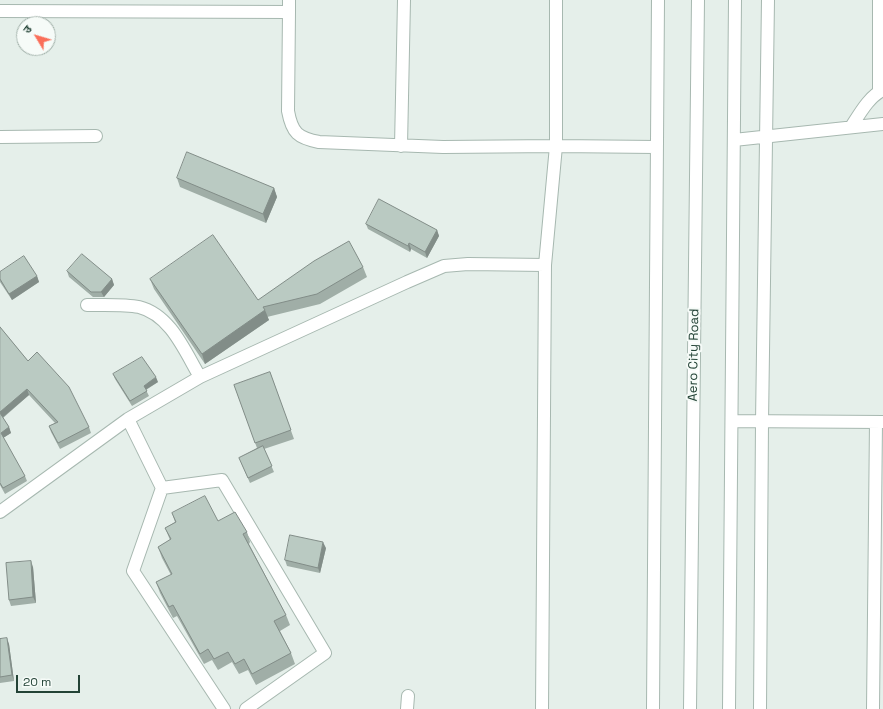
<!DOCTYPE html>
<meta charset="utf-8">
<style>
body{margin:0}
#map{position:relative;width:883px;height:709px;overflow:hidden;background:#e5efea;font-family:"Space Grotesk","Noto Sans Devanagari",sans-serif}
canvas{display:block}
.north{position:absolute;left:16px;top:16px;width:40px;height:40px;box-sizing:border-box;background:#f6fbf8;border:1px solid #a2b1aa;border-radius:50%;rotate:308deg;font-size:11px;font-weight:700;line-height:16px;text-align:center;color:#234336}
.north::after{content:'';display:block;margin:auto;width:14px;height:18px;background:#fa6e59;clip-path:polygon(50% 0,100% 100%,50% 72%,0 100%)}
.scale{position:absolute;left:16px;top:675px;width:64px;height:18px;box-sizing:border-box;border:2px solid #234336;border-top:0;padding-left:5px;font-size:12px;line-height:14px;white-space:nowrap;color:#234336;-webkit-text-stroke:3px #f6fbf8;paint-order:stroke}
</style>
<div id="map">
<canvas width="883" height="709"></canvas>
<div class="north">उ</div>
<div class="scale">20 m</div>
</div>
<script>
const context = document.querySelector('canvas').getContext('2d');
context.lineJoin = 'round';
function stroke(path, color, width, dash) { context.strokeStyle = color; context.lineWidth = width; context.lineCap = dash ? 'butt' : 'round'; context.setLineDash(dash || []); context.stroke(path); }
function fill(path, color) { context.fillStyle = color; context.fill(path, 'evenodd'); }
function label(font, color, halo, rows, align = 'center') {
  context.font = font + ' "Space Grotesk",sans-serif'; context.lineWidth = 4; context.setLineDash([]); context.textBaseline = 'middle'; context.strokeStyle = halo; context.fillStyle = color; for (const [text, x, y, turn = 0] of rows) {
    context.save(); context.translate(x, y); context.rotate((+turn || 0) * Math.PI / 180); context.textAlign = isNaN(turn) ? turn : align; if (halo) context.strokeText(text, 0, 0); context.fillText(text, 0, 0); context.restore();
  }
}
const minor = new Path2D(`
 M289,0v12
 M879,0v91
 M0,11l289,1 -1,99c4,22 10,27 31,31l124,5 113,-1 100,1
 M851,127c8,-12 18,-31 32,-37
 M0,137l96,-1
 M734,140l149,-16
 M401,146l3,-146
 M87,305c15,0 38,-1 52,2 32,8 46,45 61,70
 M128,419l34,69 -29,83 91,138
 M732,421l151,1
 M162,488l60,-8 103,173 -79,56
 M0,512l128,-93 72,-42 207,-95 37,-16 24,-2 77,1
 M407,709l1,-13
 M542,709l3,-444 11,-119v-146
 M653,709l5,-709
 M690,709l8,-709
 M729,709l6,-709
 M760,709l2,-287 6,-422
 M873,709l3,-287`);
stroke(minor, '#a7b8b0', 14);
stroke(minor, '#fff', 12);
fill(new Path2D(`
 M177,178l97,10 3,9 -11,26 -86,-36z
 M366,224l71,6 2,6 -12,22 -16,-9 -1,3 -42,-23z
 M363,267l4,10 -47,27 -53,13 2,3 -64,44 -51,-75 -4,-10 108,21z
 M67,271l45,8 2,6 -10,12h-11l-24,-20z
 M0,272l37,4 2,6 -27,18 -12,-18z
 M0,327l28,34 61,66 2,6 -31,16 -9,-17 -2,-6 6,-3 -26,-28 -26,23 6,9 2,6 -8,5 22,38 2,5 -22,13 -5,-9z
 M270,372l24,67 -30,10 10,23 -24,11 -11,-25 18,-10 -23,-63z
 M113,374l45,8 -12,8 3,6 -17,10 -17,-27z
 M172,513l46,8 29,11 3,10 -1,2 37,71 4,10 -10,6 11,22 4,11 -39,21 -8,-15 -9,4 -7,-12 -14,8 -6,-10 -8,4 -27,-48 -4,2 -13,-25 -4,-11 15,-7 -9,-17 -4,-11 12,-7 -5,-12 10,-6z
 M326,548l-6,25 -33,-7 -2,-6z
 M33,567l3,36 -25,3 -2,-6z
 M0,639l9,5 5,37 -14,2z`), '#a0aea7');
fill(new Path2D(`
 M274,188l3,9 -11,26 -3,-9z
 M437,230l2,6 -12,22 -2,-6z
 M409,243l2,6 -1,3 -2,-6z
 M37,276l2,6 -27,18 -3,-6z
 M112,279l2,6 -10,12 -3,-5z
 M265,310l4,10 -64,44 -3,-10z
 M156,377l2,5 -13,8 -1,-4z
 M27,389l2,6 -27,23 -2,-6z
 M9,427l2,6 -8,5 -2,-5z
 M323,542l3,6 -6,25 -2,-5z
 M31,561l2,6 3,36 -3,-6z
 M7,638l2,6 5,37 -2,-6z`), '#828d88');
const building = new Path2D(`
 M187,152l87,36 -11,26 -86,-36z
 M379,199l58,31 -12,22 -16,-9 -1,3 -42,-22z
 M213,235l45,65 56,-39 35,-20 14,26 -46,27 -54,13 2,3 -63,44 -52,-75z
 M82,254l30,25 -11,13h-10l-24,-21z
 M24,256l13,20 -28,18 -9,-15v-7z
 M0,327l28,34 9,-9 32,35 20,40 -31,16 -9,-17 9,-4 -31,-33 -27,23z
 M142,357l14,20 -12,9 3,5 -17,10 -17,-27z
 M270,372l21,58 -36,13 -21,-58z
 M0,413l9,14 -8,6 24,43 -22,12 -3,-5z
 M263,446l9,20 -24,12 -9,-20z
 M205,496l13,25 17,-9 12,20 -4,2 43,81 -12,6 17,32 -39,21 -8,-15 -9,5 -7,-12 -14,7 -6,-10 -8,5 -27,-49 -4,2 -13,-25 16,-8 -14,-27 13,-8 -6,-11 11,-6 -4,-9z
 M290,535l33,7 -5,26 -33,-8z
 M31,561l2,36 -24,3 -3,-37z
 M7,638l5,37 -12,2v-38z`);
fill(building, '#bacac2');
stroke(building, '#828d88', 1);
label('13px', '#234336', '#f6fbf8', [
 ["Aero City Road",694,355,-89]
]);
</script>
